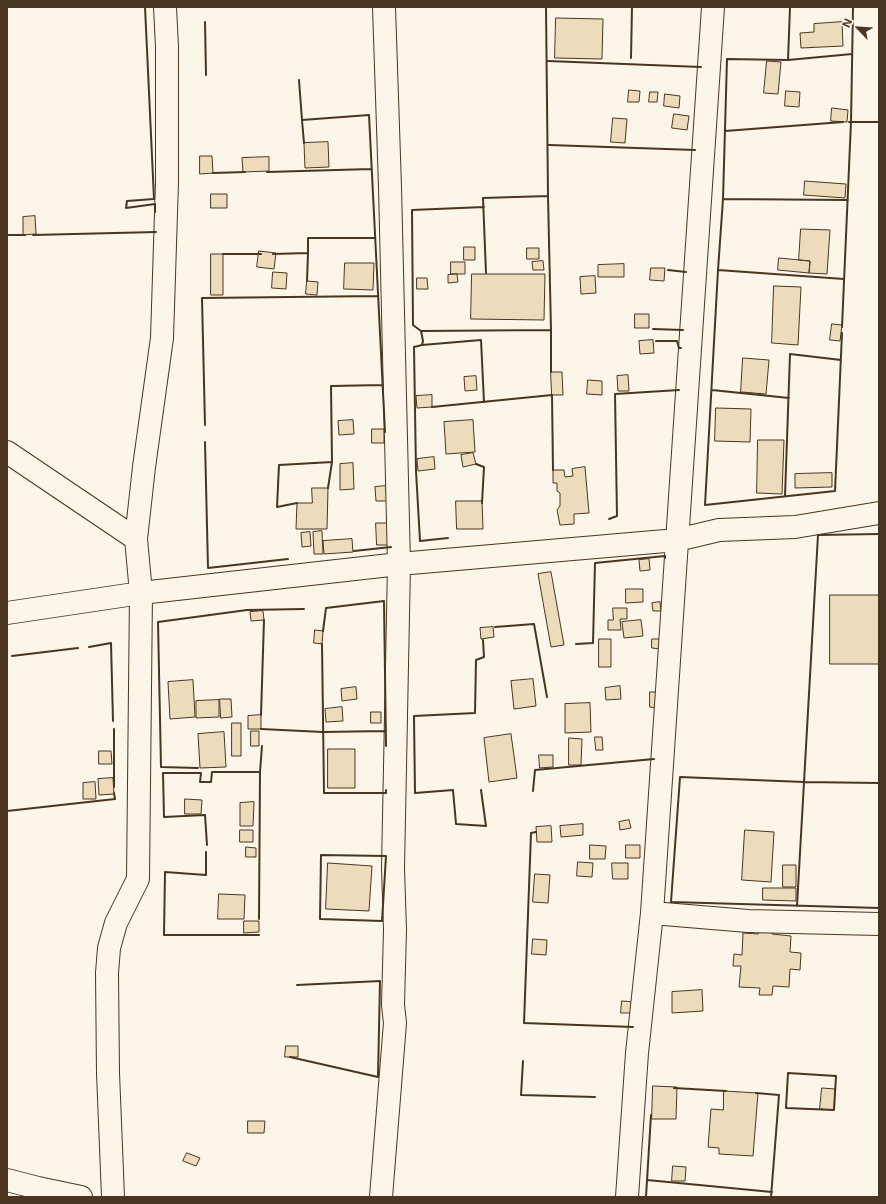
<!DOCTYPE html>
<style>
body{margin:0}
#map{position:relative;width:886px;height:1204px;overflow:hidden;background:#fbf6e9;font-family:Inter,sans-serif}
canvas{display:block}
.frame{position:absolute;inset:0;border:8px solid #4a3520;pointer-events:none}
.north{position:absolute;left:838px;top:8px;width:40px;height:40px;-webkit-text-stroke:3px #fbf6e9;paint-order:stroke;rotate:295deg;font-size:11px;font-weight:700;line-height:16px;text-align:center;color:#4a3520}
.north::after{content:'';display:block;margin:auto;width:14px;height:18px;background:#4a3520;clip-path:polygon(50% 0,100% 100%,50% 72%,0 100%)}
</style>
<div id="map">
<canvas width="886" height="1204"></canvas>
<div class="frame"></div>
<div class="north">N</div>
</div>
<script>
const context = document.querySelector('canvas').getContext('2d');
context.lineJoin = 'round';
function fill(path, color) { context.fillStyle = color; context.fill(path, 'evenodd'); }
function stroke(path, color, width, dash) { context.strokeStyle = color; context.lineWidth = width; context.lineCap = dash ? 'butt' : 'round'; context.setLineDash(dash || []); context.stroke(path); }
const building = new Path2D(`
 M556,18l47,1 -1,40 -47,-1z
 M842,22l1,24 -42,2 -1,-15 14,-1v-8z
 M767,61l14,1 -3,32 -14,-1z
 M629,90l11,1 -1,11h-11z
 M786,91l14,1 -1,15 -14,-1z
 M650,92h8l-1,10h-8z
 M665,94l15,2 -1,12 -15,-2z
 M832,108l16,2 -1,12 -16,-1z
 M674,114l15,2 -2,14 -15,-2z
 M613,118l14,1 -2,24 -14,-1z
 M328,142l1,25 -24,1 -1,-25z
 M200,156h12l1,17 -13,1z
 M269,157v14l-26,1 -1,-14z
 M805,181l41,3 -1,14 -41,-3z
 M211,194h16v14h-16z
 M35,216l1,18 -13,1v-18z
 M801,229l29,1 -3,44 -18,-1 1,-12 -11,-1z
 M464,247h11v13h-11z
 M527,248h12v11h-12z
 M259,251l17,2 -2,16 -17,-2z
 M211,254h12v41h-12z
 M779,258l31,3 -1,12 -31,-3z
 M543,261l1,9h-11l-1,-8z
 M451,262h14v12h-14z
 M345,263h29l-1,27 -29,-1z
 M624,264v13h-26v-12z
 M651,268h14l-1,13 -14,-1z
 M273,272l14,1 -1,16 -14,-1z
 M457,274l1,8 -10,1v-8z
 M472,274h73l-1,46 -73,-1z
 M595,276l1,17 -15,1 -1,-17z
 M417,278h10l1,11h-11z
 M307,281l11,1 -1,13 -11,-1z
 M774,286l27,1 -3,58 -26,-2z
 M635,314h14v14h-14z
 M832,324l10,1 -2,16 -10,-1z
 M653,340l1,13 -14,1 -1,-13z
 M743,358l26,2 -3,34 -25,-2z
 M551,372h11l1,23h-11z
 M628,375l1,16h-11l-1,-15z
 M476,376l1,14 -12,1 -1,-14z
 M588,380l14,1v14l-15,-1z
 M432,395v12l-15,1 -1,-12z
 M716,408l35,1 -1,33 -35,-1z
 M353,420l1,14 -15,1 -1,-14z
 M473,420l2,32 -29,2 -2,-32z
 M372,429h12v14h-12z
 M758,440h26l-2,54 -25,-1z
 M473,453l3,11 -13,3 -2,-12z
 M434,457l1,12 -17,2 -1,-12z
 M353,463l1,26 -14,1v-26z
 M585,467l4,46 -15,1v10l-14,1 -3,-15 3,-4v-13l-3,-2v-8h-4v-13h11l1,7 8,-1 -1,-7z
 M832,473v14l-37,1v-14z
 M386,486l1,15h-11l-1,-14z
 M312,488h16l-1,41h-31l1,-26h15z
 M456,501h26l1,28h-26z
 M376,523h12v22h-11z
 M322,531l1,23h-9l-1,-22z
 M310,532l1,14 -9,1 -1,-14z
 M352,539l1,13 -29,2 -1,-13z
 M649,559l1,11 -10,1 -1,-11z
 M551,572l13,73 -13,2 -13,-73z
 M626,589h17v13l-17,1z
 M830,595h49v69h-49z
 M660,602l1,9h-8l-1,-8z
 M613,608h14v11h-7l1,11h-13v-10h5z
 M263,611l1,9 -13,1 -1,-9z
 M641,620l2,16 -19,2 -2,-16z
 M493,627l1,10 -13,2 -1,-11z
 M315,630l8,1 -1,13 -8,-1z
 M599,639h12v28h-12z
 M652,639h9l-1,10 -8,-1z
 M533,679l3,27 -22,3 -3,-28z
 M193,680l2,37 -25,2 -2,-37z
 M620,686l1,13 -15,1 -1,-12z
 M356,687l1,12 -15,2 -1,-12z
 M650,692h7l-1,16 -6,-1z
 M220,699h11l1,18 -11,1z
 M219,700v17l-23,1v-17z
 M590,703l1,29 -26,1v-29z
 M342,707l1,14 -17,1 -1,-13z
 M371,712h10v11h-10z
 M261,715v14h-13v-13z
 M232,723h9v33h-9z
 M251,731h8v15h-8z
 M224,732l2,35 -26,1 -2,-34z
 M511,734l6,44 -28,4 -5,-44z
 M595,737h7l1,13h-7z
 M569,738l13,1 -1,26h-12z
 M328,749h27v39h-27z
 M99,751h12l1,13h-13z
 M539,755h14v12l-13,1z
 M113,778l1,16 -15,1 -1,-16z
 M95,782l1,17h-13v-16z
 M185,799l17,1 -1,14h-16z
 M254,802l-1,24h-13v-23z
 M629,820l2,8 -11,2 -1,-8z
 M583,824v11l-22,2 -1,-11z
 M551,826l1,16h-15l-1,-15z
 M240,830h13v12h-13z
 M745,830l29,2 -3,50 -29,-2z
 M590,845l16,1 -1,13h-15z
 M626,845h14v13h-14z
 M246,847l10,1v9h-10z
 M578,862l15,1 -1,14 -15,-1z
 M328,863l44,3 -3,45 -43,-2z
 M612,863h16v16h-15z
 M783,865h13v22h-13z
 M535,874l15,1 -2,28 -15,-1z
 M763,888h33v13l-33,-1z
 M219,894l26,1 -1,24h-26z
 M244,921h15v11l-15,1z
 M759,924l14,2 -1,8 19,2 -1,16 11,1 -1,17 -10,-1 -1,18 -16,-1 -1,9h-13l1,-7 -21,-1 2,-21h-8l1,-12 8,1 1,-22 15,1z
 M533,939l14,1 -1,15 -14,-1z
 M702,990l1,21 -31,2v-21z
 M622,1001l13,1v11h-14z
 M286,1046h12v11h-13z
 M653,1086l24,1 -1,32h-24z
 M822,1088l13,1 -1,21 -14,-1z
 M724,1091l34,2 -5,63 -34,-2v-6l-11,-1 3,-38 12,1z
 M248,1121h17l-1,12h-16z
 M187,1153l13,5 -4,8 -13,-5z
 M673,1166l13,1 -1,14h-13z`);
fill(building, '#ecdcbc');
stroke(building, '#4a3520', 1);
const minor = new Path2D(`
 M7,452l129,87
 M7,613l134,-20 258,-29 278,-24 42,-10 76,-3 84,-14
 M652,913l96,8 131,3
 M7,1180l31,8 43,9
 M113,1197l-5,-124 -1,-100 2,-25 7,-25 22,-44 3,-286 -5,-54 8,-72 18,-129 5,-156v-135l-2,-40
 M381,1197l14,-174 -2,-18 2,-75 -2,-62 6,-304 -9,-377 -6,-180
 M627,1197l10,-144 15,-140 61,-906`);
stroke(minor, '#4a3520', 24);
stroke(minor, '#fbf6e9', 22);
stroke(new Path2D(`
 M145,7l9,192 -27,2 -1,7 29,-4v8
 M790,7l-2,53 -61,-1 -4,140 -5,71 -13,235 130,-14 7,-158
 M205,22l1,53
 M631,58l1,-51
 M788,60l64,-6
 M548,61l153,6
 M299,80l3,40 67,-5 16,317
 M302,120l2,23
 M849,122h2l2,-115
 M725,131l118,-9
 M549,145l146,5
 M267,172l104,-3
 M213,173l32,-1
 M548,196l3,134
 M723,199l125,1
 M7,235h18
 M33,235l123,-3
 M308,253v-15h67
 M223,254h38
 M273,254l35,-1 -1,28
 M668,270l18,2
 M718,270l126,9
 M486,273l-3,-75 65,-2 -2,-189
 M842,327l9,-205h28
 M653,329l30,1
 M421,331l130,-1v42
 M656,341h21l2,7h2
 M422,345l-8,2 2,124 4,70 28,-3
 M712,390l77,8
 M484,402l-3,-62 -59,5 1,-4 -2,-10 -8,-6 -1,-115 72,-3
 M432,407l120,-12 1,75
 M205,425l-3,-127 176,-2
 M205,442l3,126 80,-9
 M332,462l-1,-76 52,-1
 M476,464l8,3 -2,36
 M785,496l5,-142 51,6
 M297,503l-20,4 2,-42 53,-3 -4,26
 M609,519l8,-3 -2,-122 64,-4
 M879,534l-61,1 -14,247 -124,-5 -9,125 208,6
 M354,551l37,-4
 M495,627l39,-3 13,73
 M323,631l3,-23 58,-7 2,145
 M322,644l2,149h62v-3
 M576,644l17,-1 2,-80 70,-7v2
 M89,647l22,-4 2,78
 M12,656l66,-8
 M261,715l3,-95
 M114,729v58
 M261,729l62,3 62,-1
 M198,768l-37,-1 -3,-145 89,-12 57,-1
 M481,790l5,36 -30,-2 -3,-34 -38,3 -1,-77 61,-3 1,-53 8,-3 -1,-17
 M533,791l2,-21 119,-11
 M7,811l108,-12 -1,-6
 M536,832l-5,1 -7,190 109,4
 M207,845l-2,-30 -41,2 -1,-44h38l-1,9h11l1,-10h48l2,-26
 M206,852v23l-41,-3 -1,63h95
 M321,855l65,1 -4,65 -62,-2z
 M797,906l7,-124 75,1
 M259,919l1,-147
 M290,1057l88,20 2,-96 -83,4
 M523,1061l-2,34 74,2
 M788,1073l48,3 -2,34 -48,-2z
 M674,1088l52,3
 M756,1093l23,2 -8,102
 M647,1180l125,12
 M646,1197l5,-82`), '#4a3520', 2);
</script>
